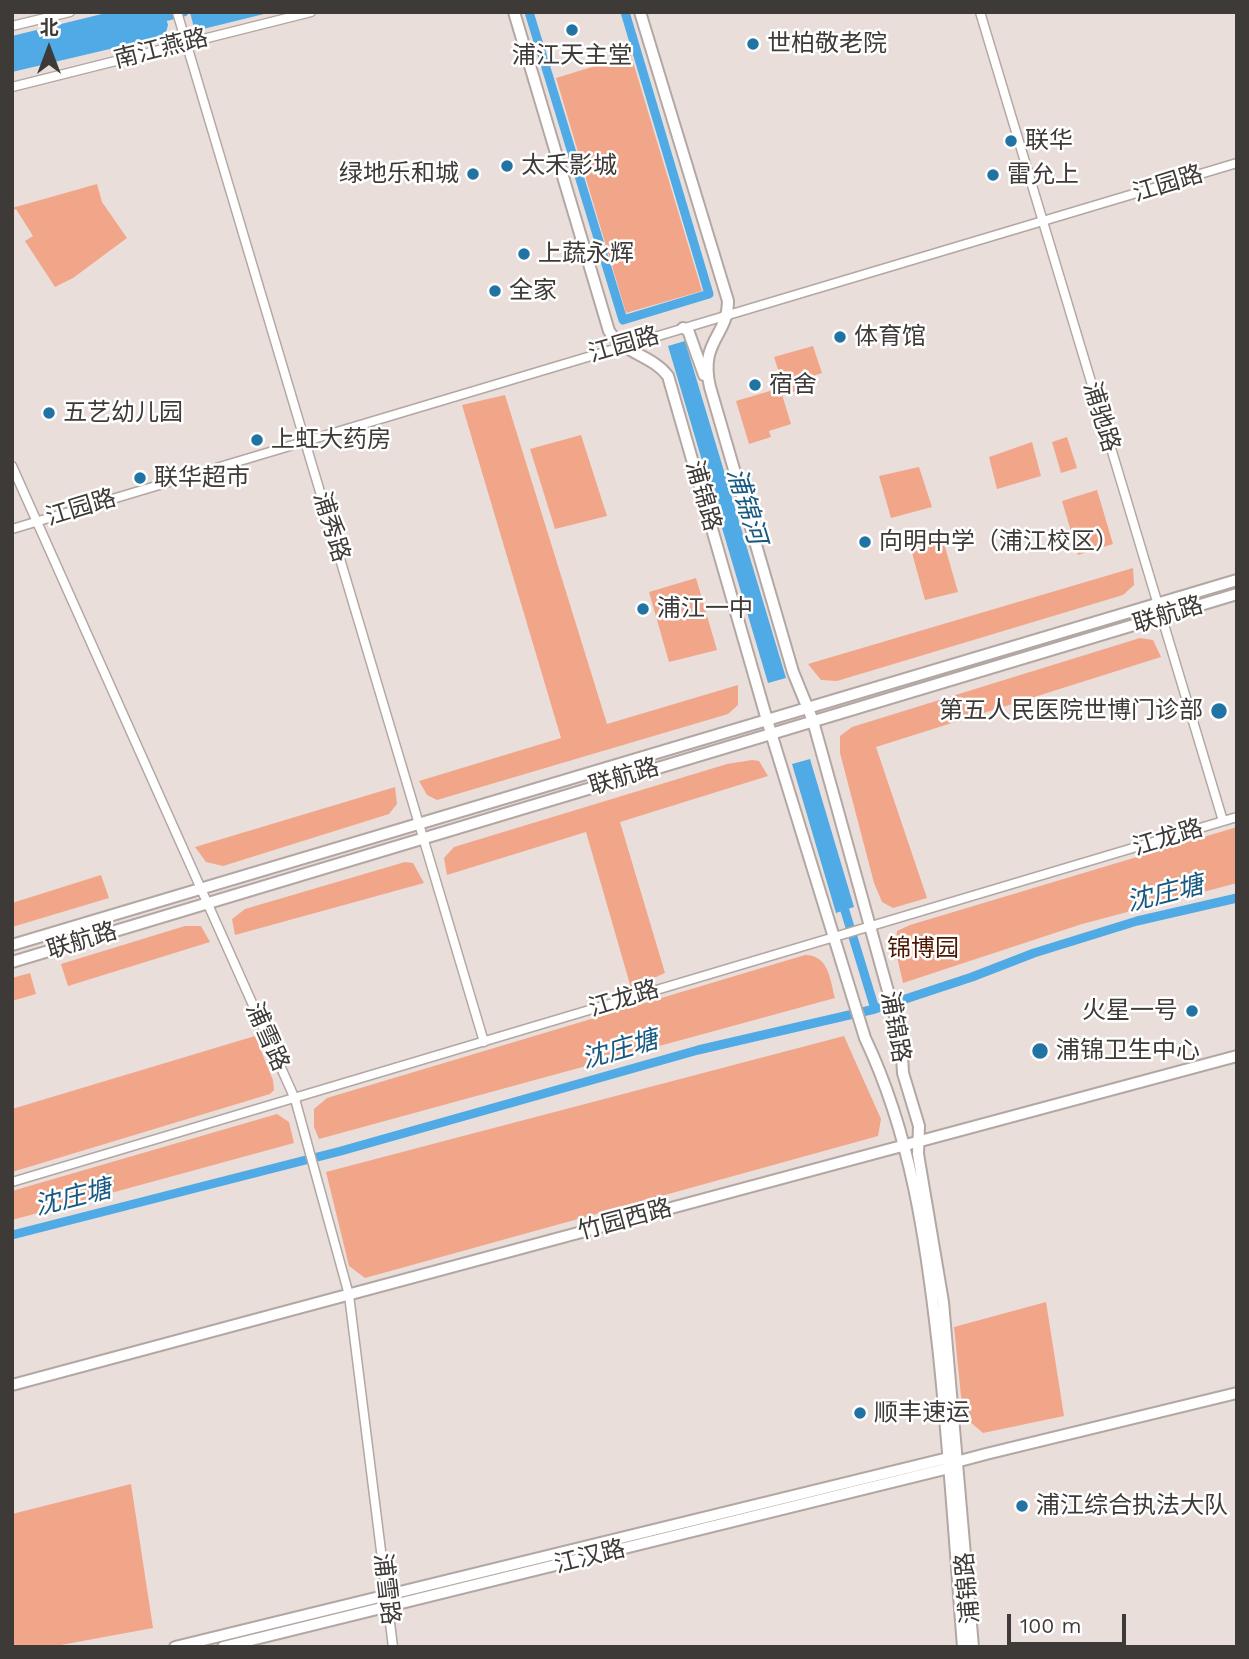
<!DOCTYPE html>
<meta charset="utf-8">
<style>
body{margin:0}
#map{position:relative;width:1249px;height:1659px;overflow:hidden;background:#eadeda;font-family:"Work Sans","Noto Sans SC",sans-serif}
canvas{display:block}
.frame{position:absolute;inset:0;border:14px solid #3e3a38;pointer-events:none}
.north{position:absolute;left:14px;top:14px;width:70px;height:70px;-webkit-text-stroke:5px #fff;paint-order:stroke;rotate:0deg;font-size:19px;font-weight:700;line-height:28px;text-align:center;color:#3e3a38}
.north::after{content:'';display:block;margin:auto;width:24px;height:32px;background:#3e3a38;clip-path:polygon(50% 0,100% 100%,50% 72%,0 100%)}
.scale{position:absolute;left:1007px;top:1614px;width:119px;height:32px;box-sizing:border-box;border:4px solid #3e3a38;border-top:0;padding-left:9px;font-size:21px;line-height:24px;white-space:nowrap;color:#3e3a38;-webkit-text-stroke:5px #fff;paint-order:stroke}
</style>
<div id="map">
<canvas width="1249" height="1659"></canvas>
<div class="frame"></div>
<div class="north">北</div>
<div class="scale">100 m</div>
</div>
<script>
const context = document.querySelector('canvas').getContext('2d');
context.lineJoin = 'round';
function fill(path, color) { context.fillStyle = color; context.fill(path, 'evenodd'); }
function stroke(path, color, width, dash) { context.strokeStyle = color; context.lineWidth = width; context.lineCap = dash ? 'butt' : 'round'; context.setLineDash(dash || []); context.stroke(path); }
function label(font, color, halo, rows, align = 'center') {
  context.font = font + ' "Work Sans","Noto Sans SC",sans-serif'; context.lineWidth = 5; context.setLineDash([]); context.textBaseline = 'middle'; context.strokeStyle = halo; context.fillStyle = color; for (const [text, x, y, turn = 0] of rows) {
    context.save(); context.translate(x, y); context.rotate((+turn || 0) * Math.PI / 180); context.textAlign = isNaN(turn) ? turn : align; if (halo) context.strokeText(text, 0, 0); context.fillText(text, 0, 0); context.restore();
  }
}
fill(new Path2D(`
 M631,55l71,236 -76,22 -70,-235z
 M97,184l5,18 25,36 -54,40 -18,9 -30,-46 8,-5 -17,-27 -4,2v-3z
 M813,346l9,27 -15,5 3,9 -24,7 -12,-37z
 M780,388l11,36 -22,7 2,6 -22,7 -13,-43z
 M505,395l102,329 131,-39v20l-10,9 -291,86 -10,-5 -8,-14 142,-43 -99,-333z
 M581,435l26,81 -52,13 -25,-80z
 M1067,437l10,31 -16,5 -9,-31z
 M1032,442l9,34 -44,13 -8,-32z
 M919,467l13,40 -41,11 -12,-42z
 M1097,490l16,54 -35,11 -16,-54z
 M941,533l17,59 -33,8 -16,-58z
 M1133,568l1,17 -11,10 -286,86 -16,-1 -13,-16z
 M696,578l21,72 -48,12 -20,-70z
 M1140,638l13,2 8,17 -285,90 51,151 -34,10 -11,-6 -8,-19 -34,-130v-17l12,-9z
 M752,760l7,1 9,15 -148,46 45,151 -34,15 -45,-156 -139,43 -3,-17 10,-11 273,-83z
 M395,787l2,17 -8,10 -166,52 -17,-4 -11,-15z
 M1237,827v56l-155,41 -179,59 -8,-35 2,-17 13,-6z
 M405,862l8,1 11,20 -189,52 -3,-16 13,-10z
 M101,875l8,23 -97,29v-24z
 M185,926h16l9,16 -142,44 -7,-22z
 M805,955c24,0 25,25 30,43l-516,141 -5,-12v-18l13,-11z
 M30,973l6,21 -24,7v-23z
 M255,1036l18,44 1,10 -4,4 -258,78v-63z
 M844,1036l37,83 -3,17 -513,142 -16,-12 -23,-94z
 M277,1114l12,8 5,21 -282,77v-29z
 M1046,1302l18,114 -81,17 -20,-17 -9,-89z
 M131,1484l22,144 -103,19h-38v-133z`), '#f1a689');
fill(new Path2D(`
 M110,12h54l4,13 -3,11 -153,36v-36z
 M190,12h82l-73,18 -5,-2z
 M685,341l101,337 -18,5 -100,-337z
 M810,759l44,148 -18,6 -44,-149z`), '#4faae5');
stroke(new Path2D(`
 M529,12l94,308 86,-26 -84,-282
 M157,19l27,-7
 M842,901l33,108
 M12,1235l329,-84 357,-101 177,-41 97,-32 62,-24 103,-32 100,-23`), '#4faae5', 9);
const street = new Path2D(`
 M177,12l307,1030
 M980,12l243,809
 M12,26l58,-14
 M12,87l299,-75
 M12,466l283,633 54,196 44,352
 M12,529l1225,-366
 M12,1182l1225,-365`);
const secondary = new Path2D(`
 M514,12l95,319c15,23 43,24 59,45l99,344 98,318c46,97 61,202 73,308 11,100 17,200 25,301
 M640,12l88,289c0,35 -29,40 -18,86l83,285 20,49 88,317 2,35 16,53 -1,28 25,148 30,345
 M683,328l5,2 16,45
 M12,945l1225,-365
 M12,962l1225,-368
 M12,1385l1225,-329
 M175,1647l773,-189 6,3
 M223,1647l726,-179 7,-6 30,-8 251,-61`);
stroke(street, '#b2a7a3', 11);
stroke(secondary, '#b2a7a3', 14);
stroke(street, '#fff', 8);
stroke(secondary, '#fff', 10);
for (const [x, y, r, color] of [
 [572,30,7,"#2173a4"],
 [753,44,7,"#2173a4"],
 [1011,141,7,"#2173a4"],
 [507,166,7,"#2173a4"],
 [473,174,7,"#2173a4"],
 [993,175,7,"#2173a4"],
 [524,254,7,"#2173a4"],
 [495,291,7,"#2173a4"],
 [840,337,7,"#2173a4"],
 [755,385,7,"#2173a4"],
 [49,413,7,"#2173a4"],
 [257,440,7,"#2173a4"],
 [140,478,7,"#2173a4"],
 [865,542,7,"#2173a4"],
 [643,609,7,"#2173a4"],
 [1219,711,9,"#2173a4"],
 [1192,1011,7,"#2173a4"],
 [1040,1051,9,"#2173a4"],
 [860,1413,7,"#2173a4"],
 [1022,1506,7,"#2173a4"]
]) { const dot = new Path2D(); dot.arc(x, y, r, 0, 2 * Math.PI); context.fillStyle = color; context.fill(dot); stroke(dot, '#fff', 2.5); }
label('24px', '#3e3a38', '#fff', [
 ["世柏敬老院",767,44],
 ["浦江天主堂",572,56,"center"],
 ["联华",1025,141],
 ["太禾影城",521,166],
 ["绿地乐和城",459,174,"right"],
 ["雷允上",1007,175],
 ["上蔬永辉",538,254],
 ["全家",509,291],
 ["体育馆",854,337],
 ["宿舍",769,385],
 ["五艺幼儿园",63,413],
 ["上虹大药房",271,440],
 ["联华超市",154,478],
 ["向明中学（浦江校区）",879,542],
 ["浦江一中",657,609],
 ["第五人民医院世博门诊部",1203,711,"right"],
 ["火星一号",1178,1011,"right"],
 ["浦锦卫生中心",1056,1051],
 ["顺丰速运",874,1413],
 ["浦江综合执法大队",1036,1506]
], 'left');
label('24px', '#3e3a38', '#fff', [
 ["南江燕路",161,49,-14],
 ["江园路",1168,184,-17],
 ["江园路",624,345,-16],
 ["浦驰路",1101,417,73],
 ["浦锦路",703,496,74],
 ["江园路",81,508,-17],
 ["浦秀路",331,527,73],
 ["联航路",1168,615,-17],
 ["联航路",624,777,-17],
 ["江龙路",1168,838,-17],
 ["联航路",82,941,-17],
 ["江龙路",624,999,-17],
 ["浦锦路",895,1027,80],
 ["浦雪路",267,1037,66],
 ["竹园西路",625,1220,-15],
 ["江汉路",590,1557,-14],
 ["浦锦路",968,1588,-95],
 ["浦雪路",386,1589,83]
]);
label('24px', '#4f1700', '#fff', [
 ["锦博园",923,949]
]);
label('italic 26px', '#175981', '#fff', [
 ["浦锦河",746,506,73],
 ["沈庄塘",1165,894,-14],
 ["沈庄塘",620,1050,-16],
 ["沈庄塘",73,1198,-14]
]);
</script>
